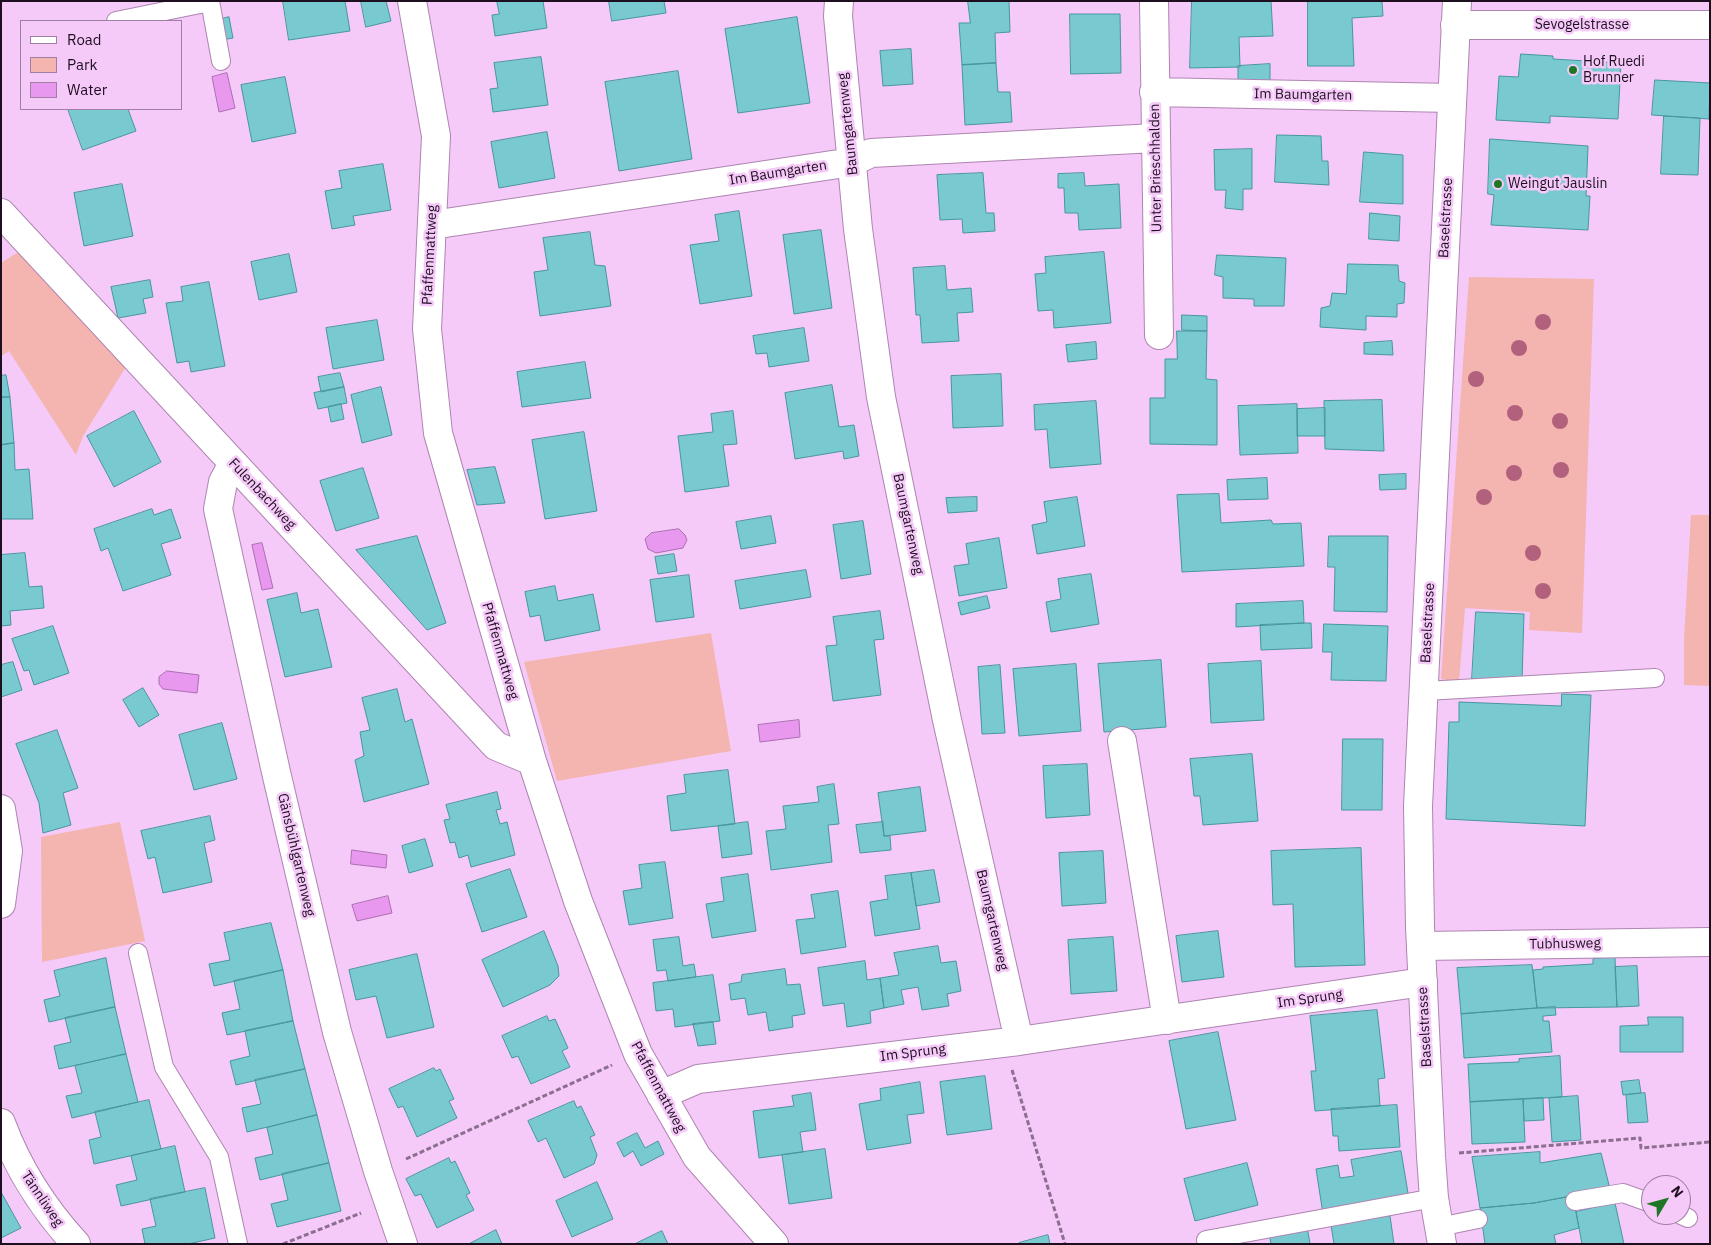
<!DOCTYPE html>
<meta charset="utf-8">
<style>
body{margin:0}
#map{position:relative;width:1711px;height:1245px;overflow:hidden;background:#f5c9f8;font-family:"IBM Plex Sans",sans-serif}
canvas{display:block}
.frame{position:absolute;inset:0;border:2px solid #1e0f20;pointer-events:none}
.legend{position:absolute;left:20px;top:20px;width:162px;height:90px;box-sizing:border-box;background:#f5c9f8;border:1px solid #9f7fa2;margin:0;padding:6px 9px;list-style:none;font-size:15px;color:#1e0f20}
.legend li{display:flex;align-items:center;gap:10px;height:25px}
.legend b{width:25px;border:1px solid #9f7fa2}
.north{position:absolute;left:1641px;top:1175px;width:50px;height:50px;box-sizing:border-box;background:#f5c9f8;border:1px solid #9f7fa2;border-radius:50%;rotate:53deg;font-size:14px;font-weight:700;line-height:20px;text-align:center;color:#1e0f20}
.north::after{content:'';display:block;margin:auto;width:18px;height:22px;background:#1e7725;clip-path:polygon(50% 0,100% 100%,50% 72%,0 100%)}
</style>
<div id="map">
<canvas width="1711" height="1245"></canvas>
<div class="frame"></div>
<ul class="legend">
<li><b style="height:6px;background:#fff"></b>Road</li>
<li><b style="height:14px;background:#f4b4af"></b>Park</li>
<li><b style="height:14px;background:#e898ef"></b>Water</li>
</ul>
<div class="north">N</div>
</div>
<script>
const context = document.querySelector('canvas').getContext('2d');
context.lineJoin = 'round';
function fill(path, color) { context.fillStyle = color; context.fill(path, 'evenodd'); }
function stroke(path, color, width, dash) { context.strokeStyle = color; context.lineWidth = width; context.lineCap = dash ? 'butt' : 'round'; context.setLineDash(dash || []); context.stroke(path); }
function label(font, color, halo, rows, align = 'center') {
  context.font = font + ' "IBM Plex Sans",sans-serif'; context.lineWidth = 5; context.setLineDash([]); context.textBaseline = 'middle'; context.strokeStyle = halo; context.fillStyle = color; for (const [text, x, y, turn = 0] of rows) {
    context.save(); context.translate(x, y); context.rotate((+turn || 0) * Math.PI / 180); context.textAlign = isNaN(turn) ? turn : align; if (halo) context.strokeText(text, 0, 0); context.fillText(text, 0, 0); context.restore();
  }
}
fill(new Path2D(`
 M20,251l107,114 -44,71 -7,19 -67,-104 -8,5v-93z
 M1469,277l125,2 -12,354 -53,-3 1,-18 -65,-4 -6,74 -18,-3z
 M1691,515h19v171l-26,-1v-46z
 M711,633l20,118 -174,30 -33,-119z
 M120,822l25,119 -103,21 -1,-125z`), '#f4b4af');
const water = new Path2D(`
 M227,73l8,35 -16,4 -7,-35z
 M679,529l6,6 2,5 -4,8 -27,5 -8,-4 -3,-10 6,-6z
 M262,543l11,45 -11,2 -10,-45z
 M167,671l32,4 -2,18 -34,-4 -4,-5v-7z
 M799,720l1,17 -40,5 -2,-17z
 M352,850l35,5 -1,13 -35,-4z
 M388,896l4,17 -35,8 -5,-16z`);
fill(water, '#e898ef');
stroke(water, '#ab6fb1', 1);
const building = new Path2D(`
 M283,1h62l5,30 -61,9z
 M361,1h25l5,20 -25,6z
 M497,1h46l4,27 -52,8 -3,-21 7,-1z
 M609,1h55l2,12 -54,8z
 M968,1h41l1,31 -15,1 1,30 -34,2 -3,-42h11z
 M1192,1h79l2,35 -34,1 1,30 -50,1z
 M1308,1h74l1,15 -31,2 2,48h-46z
 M1070,14h50l1,59 -50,1z
 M229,17l4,21 -11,2 -4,-20z
 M797,17l13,86 -72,10 -13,-84z
 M911,49l2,35 -30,2 -3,-35z
 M1521,54l32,2v3l68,4 -3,56 -68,-3v7l-54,-3 3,-44 19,1z
 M541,57l7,48 -55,7 -3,-23 8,-1 -4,-25z
 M996,63l2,29h12l2,30 -47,3 -3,-60z
 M1270,64v26l-32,1v-25z
 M678,71l14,88 -73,12 -14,-89z
 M285,77l11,56 -44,9 -11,-57z
 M1655,80l55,3 -1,36 -57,-4z
 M68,109h60l8,22 -53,19z
 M1664,116l36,2 -2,57 -37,-1z
 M547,132l8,46 -56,10 -8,-46z
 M1277,135l44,1 1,25h6l1,24 -54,-3z
 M1490,139l98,7 -2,50h4l-2,34 -97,-5 3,-30 -6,-1z
 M1252,149v40h-9v21l-18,-2 1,-18h-11l-1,-40z
 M1364,152l39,3v49l-43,-2z
 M383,164l8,46 -38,6 2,9 -23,4 -7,-38 17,-3 -3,-17z
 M983,173l3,40h8l1,18 -32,2 -1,-14 -22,1 -3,-45z
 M1084,173l1,13 34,-2 2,44 -42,2 -1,-17h-13l-1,-25h-6v-14z
 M122,184l11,52 -49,10 -10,-53z
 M739,211l13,85 -52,8 -10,-59 29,-4 -4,-26z
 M1370,213l30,3 -1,25 -30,-2z
 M821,230l11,78 -38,6 -11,-79z
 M590,232l5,33 10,1 6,40 -71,10 -6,-44 14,-2 -5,-32z
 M1104,252l7,71 -57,5 -1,-18 -15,1 -3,-37 11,-1 -1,-16z
 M289,254l8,38 -38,8 -8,-38z
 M1217,255l69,3 -2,48h-30v-7l-31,-1v-21l-8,-2z
 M1348,264l50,1 1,16 6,2 -1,20 -7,1v13l-31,-1v14l-46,-3 1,-19 9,-2 2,-13 14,1z
 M945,266l2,24 24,-2 2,24 -16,1 2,28 -37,2 -2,-28h-4l-3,-47z
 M150,280l3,17 -10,2 3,14 -28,5 -7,-31z
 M209,282l16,84 -34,6 -2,-11 -12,2 -11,-60 17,-2 -2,-14z
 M1182,315l25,1v15l-25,-1z
 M377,320l7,40 -51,9 -7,-41z
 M804,328l5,33 -40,6 -2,-14 -11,1 -3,-18z
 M1177,331h30l-1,48 11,1v65l-67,-1v-46h15v-39h12z
 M1392,341l1,14 -29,-1v-11z
 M1096,342l1,17 -29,3 -2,-17z
 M585,362l6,36 -69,9 -5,-35z
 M340,373l4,14 -23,5 -3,-15z
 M1001,374l2,52 -50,2 -2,-52z
 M6,375l4,22h-9v-21z
 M832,385l7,42 15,-2 5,31 -15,3 -1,-8 -48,8 -10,-66z
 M344,387l3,16 -29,6 -4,-16z
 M381,387l11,48 -30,8 -11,-48z
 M10,397l4,46 -13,2v-47z
 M1382,400l2,51 -59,-2 -1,-48z
 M1096,401l5,63 -51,4 -3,-39 -12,1 -1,-25z
 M341,404l3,15 -13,3 -3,-15z
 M1297,404l1,49 -58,2 -2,-49z
 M1325,408v28h-28v-27z
 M134,411l27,51 -47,25 -27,-51z
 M733,411l4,33 -14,1 6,41 -44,6 -7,-56 35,-4 -2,-18z
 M584,432l13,79 -52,8 -13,-79z
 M14,443l1,27 14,-1 4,50h-32v-74z
 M495,467l10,36 -28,2 -10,-35z
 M363,468l16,50 -43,13 -16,-50z
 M1406,474v15l-26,1 -1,-15z
 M1267,478l1,21 -40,1 -1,-20z
 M1219,494l2,29 50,-3 2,4 28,-1 3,43 -122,6 -5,-77z
 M977,497v14l-29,2 -2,-15z
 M1077,497l8,49 -48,8 -5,-29 15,-3 -3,-20z
 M152,509l2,6 17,-6 10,29 -20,6 10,31 -48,16 -15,-43 -7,3 -7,-22z
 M771,516l5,27 -35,6 -5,-27z
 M863,521l8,53 -30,5 -8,-54z
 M417,536l29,87 -19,7 -71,-80z
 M1329,536h59l-1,76 -53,-1 1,-44h-7z
 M999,538l8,50 -48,8 -5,-30 15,-2 -3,-20z
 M25,553l4,34 13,-1 2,22 -34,3 1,14 -10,1v-71z
 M674,554l3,17 -19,3 -3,-17z
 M806,570l5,27 -71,12 -5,-28z
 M1091,574l8,50 -48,8 -5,-30 15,-3 -3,-20z
 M689,575l5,42 -38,5 -6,-42z
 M555,586l3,15 35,-7 7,36 -55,11 -5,-26 -10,2 -5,-25z
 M297,593l4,20 17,-4 14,58 -47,10 -18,-77z
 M987,596l3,12 -29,7 -3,-12z
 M1303,601l1,22 -68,4v-23z
 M880,611l4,28 -10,1 7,55 -48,6 -7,-55 11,-1 -4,-28z
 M1476,612l48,2 -2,67 -50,-2z
 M1304,623h7l1,25 -51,2 -1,-25z
 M1324,624l64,2 -2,55 -55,-1 1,-28h-9z
 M53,626l16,47 -35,12 -5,-15 -5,1 -12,-32z
 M1161,660l5,67 -62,5 -6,-68z
 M1261,661l3,59 -53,3 -3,-59z
 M13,662l9,28 -21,7v-32z
 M1076,664l5,67 -62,5 -6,-67z
 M1000,665l5,68 -23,1 -4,-67z
 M143,688l16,27 -20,12 -16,-27z
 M397,689l8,33 7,-3 17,65 -65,18 -9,-42 9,-4 -4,-24 10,-2 -8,-32z
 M1562,694l29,1 -6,131 -139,-7 3,-97h10v-20l102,4z
 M222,723l15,56 -43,11 -15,-55z
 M57,730l21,58 -15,5 8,32 -28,8 -4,-30 -23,-59z
 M1343,739h40l-1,71h-40z
 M1252,754l6,67 -55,4 -3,-29h-6l-4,-37z
 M1087,764l3,51 -44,3 -3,-52z
 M728,770l7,54 -64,7 -4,-35 19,-3 -2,-18z
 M834,784l5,40 -11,1 4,37 -61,8 -5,-39 20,-2 -3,-23 36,-4 -2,-15z
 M920,787l6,44 -42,5 -6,-43z
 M497,792l4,17 -5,1 4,14 7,-2 8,33 -44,12 -3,-12 -9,3 -4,-16 -5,1 -6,-23 6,-1 -4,-14z
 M210,816l5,24 -11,3 8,39 -49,11 -8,-36 -7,2 -7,-28z
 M748,822l4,32 -30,4 -4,-32z
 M883,822l1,14h6l1,14 -31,3 -4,-28z
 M425,839l8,27 -24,7 -7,-27z
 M1361,848l4,117 -70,2 -2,-63 -20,1 -2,-54z
 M1103,851l3,52 -44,3 -3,-53z
 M665,862l8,56 -44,7 -6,-34 19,-3 -3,-23z
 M510,869l17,48 -45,15 -16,-48z
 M934,870l6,32 -24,4 -5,-33z
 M911,873l9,56 -45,7 -5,-34 18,-3 -3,-23z
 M748,874l8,57 -44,7 -6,-34 18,-3 -3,-23z
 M838,891l8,56 -45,7 -5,-34 19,-2 -4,-23z
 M271,923l12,47 -69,16 -5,-22 21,-4 -6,-27z
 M544,931l14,35 1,10 -9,9 -47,22 -21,-47z
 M1218,931l6,46 -42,5 -6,-46z
 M679,937l4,29 11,-2 2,13 -28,4 -2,-11 -9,1 -4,-31z
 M1113,937l4,54 -46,3 -3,-54z
 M938,946l3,17 15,-2 5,30 -14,3 2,12 -27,4 -4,-23 -17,3 3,14 -20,4 -4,-30 19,-3 -5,-22z
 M417,954l17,73 -47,11 -11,-42 -20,4 -7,-30z
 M1615,957l2,50 -80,1 -4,-38 10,-1v-2l50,-3v-5z
 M106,958l9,49 -66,15 -5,-22 16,-4 -6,-25z
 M865,961l2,19 13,-2 4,30 -14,3 1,12 -24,4 -3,-24 -21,3 -5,-38z
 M1532,965l5,43 -76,6 -4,-46z
 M1637,966l2,40 -22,1 -2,-40z
 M785,969l2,16 13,-1 5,30 -13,2 1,11 -24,4 -3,-19 -18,3 -3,-17 -14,2 -2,-16 12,-2 1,-7z
 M283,970l10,51 -66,14 -5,-22 18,-4 -6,-28z
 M713,975l7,46 -45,6 -2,-18 -17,2 -3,-28z
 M115,1007l11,47 -67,15 -5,-23 17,-4 -6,-24z
 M1555,1007l1,8 -13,1v5h6l3,31 -88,6 -3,-44z
 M1377,1010l8,68 -7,1 2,27 -65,5 -4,-40h5l-6,-55z
 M547,1016l2,5 6,-2 13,29 -6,3 8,16 -39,17 -13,-28 -6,2 -10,-22z
 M1648,1017h35v35h-63v-26l28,-1z
 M293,1021l12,48 -69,16 -6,-24 20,-5 -5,-25z
 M713,1022l3,22 -18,2 -5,-22z
 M1218,1032l18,88 -50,9 -17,-88z
 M126,1054l12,48 -66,16 -6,-22 16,-3 -7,-27z
 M1560,1056l2,41 -92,5 -2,-38 51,-2v-3z
 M434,1068l2,3 4,-2 14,30 -5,2 8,17 -40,19 -14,-31 -5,2 -9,-19z
 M305,1069l12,46 -70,17 -5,-24 19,-4 -6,-24z
 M985,1076l7,53 -45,6 -7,-53z
 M1639,1080l2,13 -18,2 -2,-13z
 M920,1082l4,31 -17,2 4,28 -44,7 -8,-46 22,-4 -1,-11z
 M811,1093l5,37 -16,2 3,20 -44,6 -6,-47 41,-5 -2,-10z
 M1645,1093l3,29 -20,1 -2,-28z
 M1578,1096l3,44 -29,2 -3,-44z
 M1543,1098l1,22 -20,1 -1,-22z
 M1523,1099l2,43 -53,2 -2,-42z
 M149,1100l12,49 -67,15 -5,-24 12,-3 -6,-25z
 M574,1101l3,7 4,-2 14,29 -5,2 7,18 -3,9 -30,14 -18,-40 -8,4 -10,-21z
 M1397,1105l3,42 -61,4 -1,-15h-5l-2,-27z
 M317,1115l12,48 -69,17 -5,-22 18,-4 -6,-26z
 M637,1133l8,15 13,-7 6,13 -23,12 -8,-15 -9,6 -7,-14z
 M175,1146l10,46 -64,14 -5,-21 21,-5 -6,-24z
 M825,1149l7,49 -43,6 -7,-49z
 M1401,1151l8,48 -86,15 -7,-45 22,-4 2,13 14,-2 -3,-16z
 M1540,1152v11l61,-10 9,36 -76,14 -54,5 -8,-51z
 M449,1158l2,5 4,-2 15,32 -4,2 8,15 -37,18 -16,-34 -6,2 -9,-17z
 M329,1163l12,48 -64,16 -6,-23 17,-4 -6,-26z
 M1247,1163l11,42 -63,16 -11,-42z
 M597,1182l16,37 -41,18 -16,-36z
 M205,1188l10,50 -27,6h-43l-3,-15 14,-3 -6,-27z
 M1,1192l20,36 -20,10z
 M1573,1196l6,32 -25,7 2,9h-71l-5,-36 54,-5z
 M1615,1203l9,41h-42l-6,-32z
 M1390,1216l4,28h-60l-3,-19z
 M1307,1226l3,18h-39l-2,-11z
 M496,1230l6,14h-33z
 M662,1231l6,13h-33z
 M1048,1235l2,9h-31v-1z`);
fill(building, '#79c9d1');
stroke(building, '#46979f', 1);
const service = new Path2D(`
 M210,1l11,60
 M116,21l94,-19
 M1425,691l230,-13
 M138,953l26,114 55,90 19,87
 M1575,1201l48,-8 28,10
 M1681,1215l7,3
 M1439,1227l39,-8
 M1206,1240l228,-42`);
const minor = new Path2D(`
 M412,1l24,135 -9,193 11,104 94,328 46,140 60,153 59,103 77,87
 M839,1l-1,15 20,213 23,168 66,323 72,321
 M1154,1l5,334
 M1455,25h255
 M1154,92l298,6
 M1,213l495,533 36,15
 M432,225l420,-63 19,-9 284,-15
 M233,463l-10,19 -5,27 58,263 61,260 41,139 25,73
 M1122,741l45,279
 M1,809l7,42 -7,53
 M1421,946l289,-4
 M661,1095l37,-16 321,-38 404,-59
 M1,1123c17,46 42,85 75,121`);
const tertiary = new Path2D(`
 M1442,1244l-8,-46 -3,-42 -11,-229 -2,-121 39,-805`);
stroke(service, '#ae85b1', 20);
stroke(minor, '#ae85b1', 30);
stroke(tertiary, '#ae85b1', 30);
stroke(new Path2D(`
 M1012,1070l53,174
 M1459,1153l181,-15 1,10 69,-6
 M406,1159l206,-94
 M283,1244l78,-31`), '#8c6e8e', 3, [5, 2.5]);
stroke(service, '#fff', 18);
stroke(minor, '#fff', 28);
stroke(tertiary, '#fff', 28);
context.fillStyle = '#b2617c';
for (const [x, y] of [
 [1543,322],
 [1519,348],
 [1476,379],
 [1515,413],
 [1560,421],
 [1561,470],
 [1514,473],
 [1484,497],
 [1533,553],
 [1543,591]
]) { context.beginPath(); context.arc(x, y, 8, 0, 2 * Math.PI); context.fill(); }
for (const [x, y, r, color] of [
 [1573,70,5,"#1e7725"],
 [1498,184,5,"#1e7725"]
]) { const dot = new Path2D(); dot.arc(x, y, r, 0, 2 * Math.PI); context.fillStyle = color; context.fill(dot); stroke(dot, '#f5c9f8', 2); }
label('14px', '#1e0f20', '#f5c9f8', [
 ["Sevogelstrasse",1582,25],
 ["Im Baumgarten",1303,95,1],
 ["Baumgartenweg",848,124,-96],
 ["Unter Brieschhalden",1156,168,-91],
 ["Im Baumgarten",778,173,-9],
 ["Baselstrasse",1446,218,-87],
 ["Pfaffenmattweg",430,255,-87],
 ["Fulenbachweg",262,494,47],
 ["Baumgartenweg",908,524,78],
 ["Baselstrasse",1428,623,-87],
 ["Pfaffenmattweg",500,651,74],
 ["Gänsbühlgartenweg",296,855,77],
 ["Baumgartenweg",992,920,77],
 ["Tubhusweg",1565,944,-1],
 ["Im Sprung",1310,999,-8],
 ["Baselstrasse",1425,1027,-93],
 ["Im Sprung",913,1053,-7],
 ["Pfaffenmattweg",658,1087,62],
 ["Tännliweg",42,1199,56]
]);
label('14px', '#1e0f20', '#f5c9f8', [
 ["Hof Ruedi",1583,62],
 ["Brunner",1583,78],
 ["Weingut Jauslin",1508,184]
], 'left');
</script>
